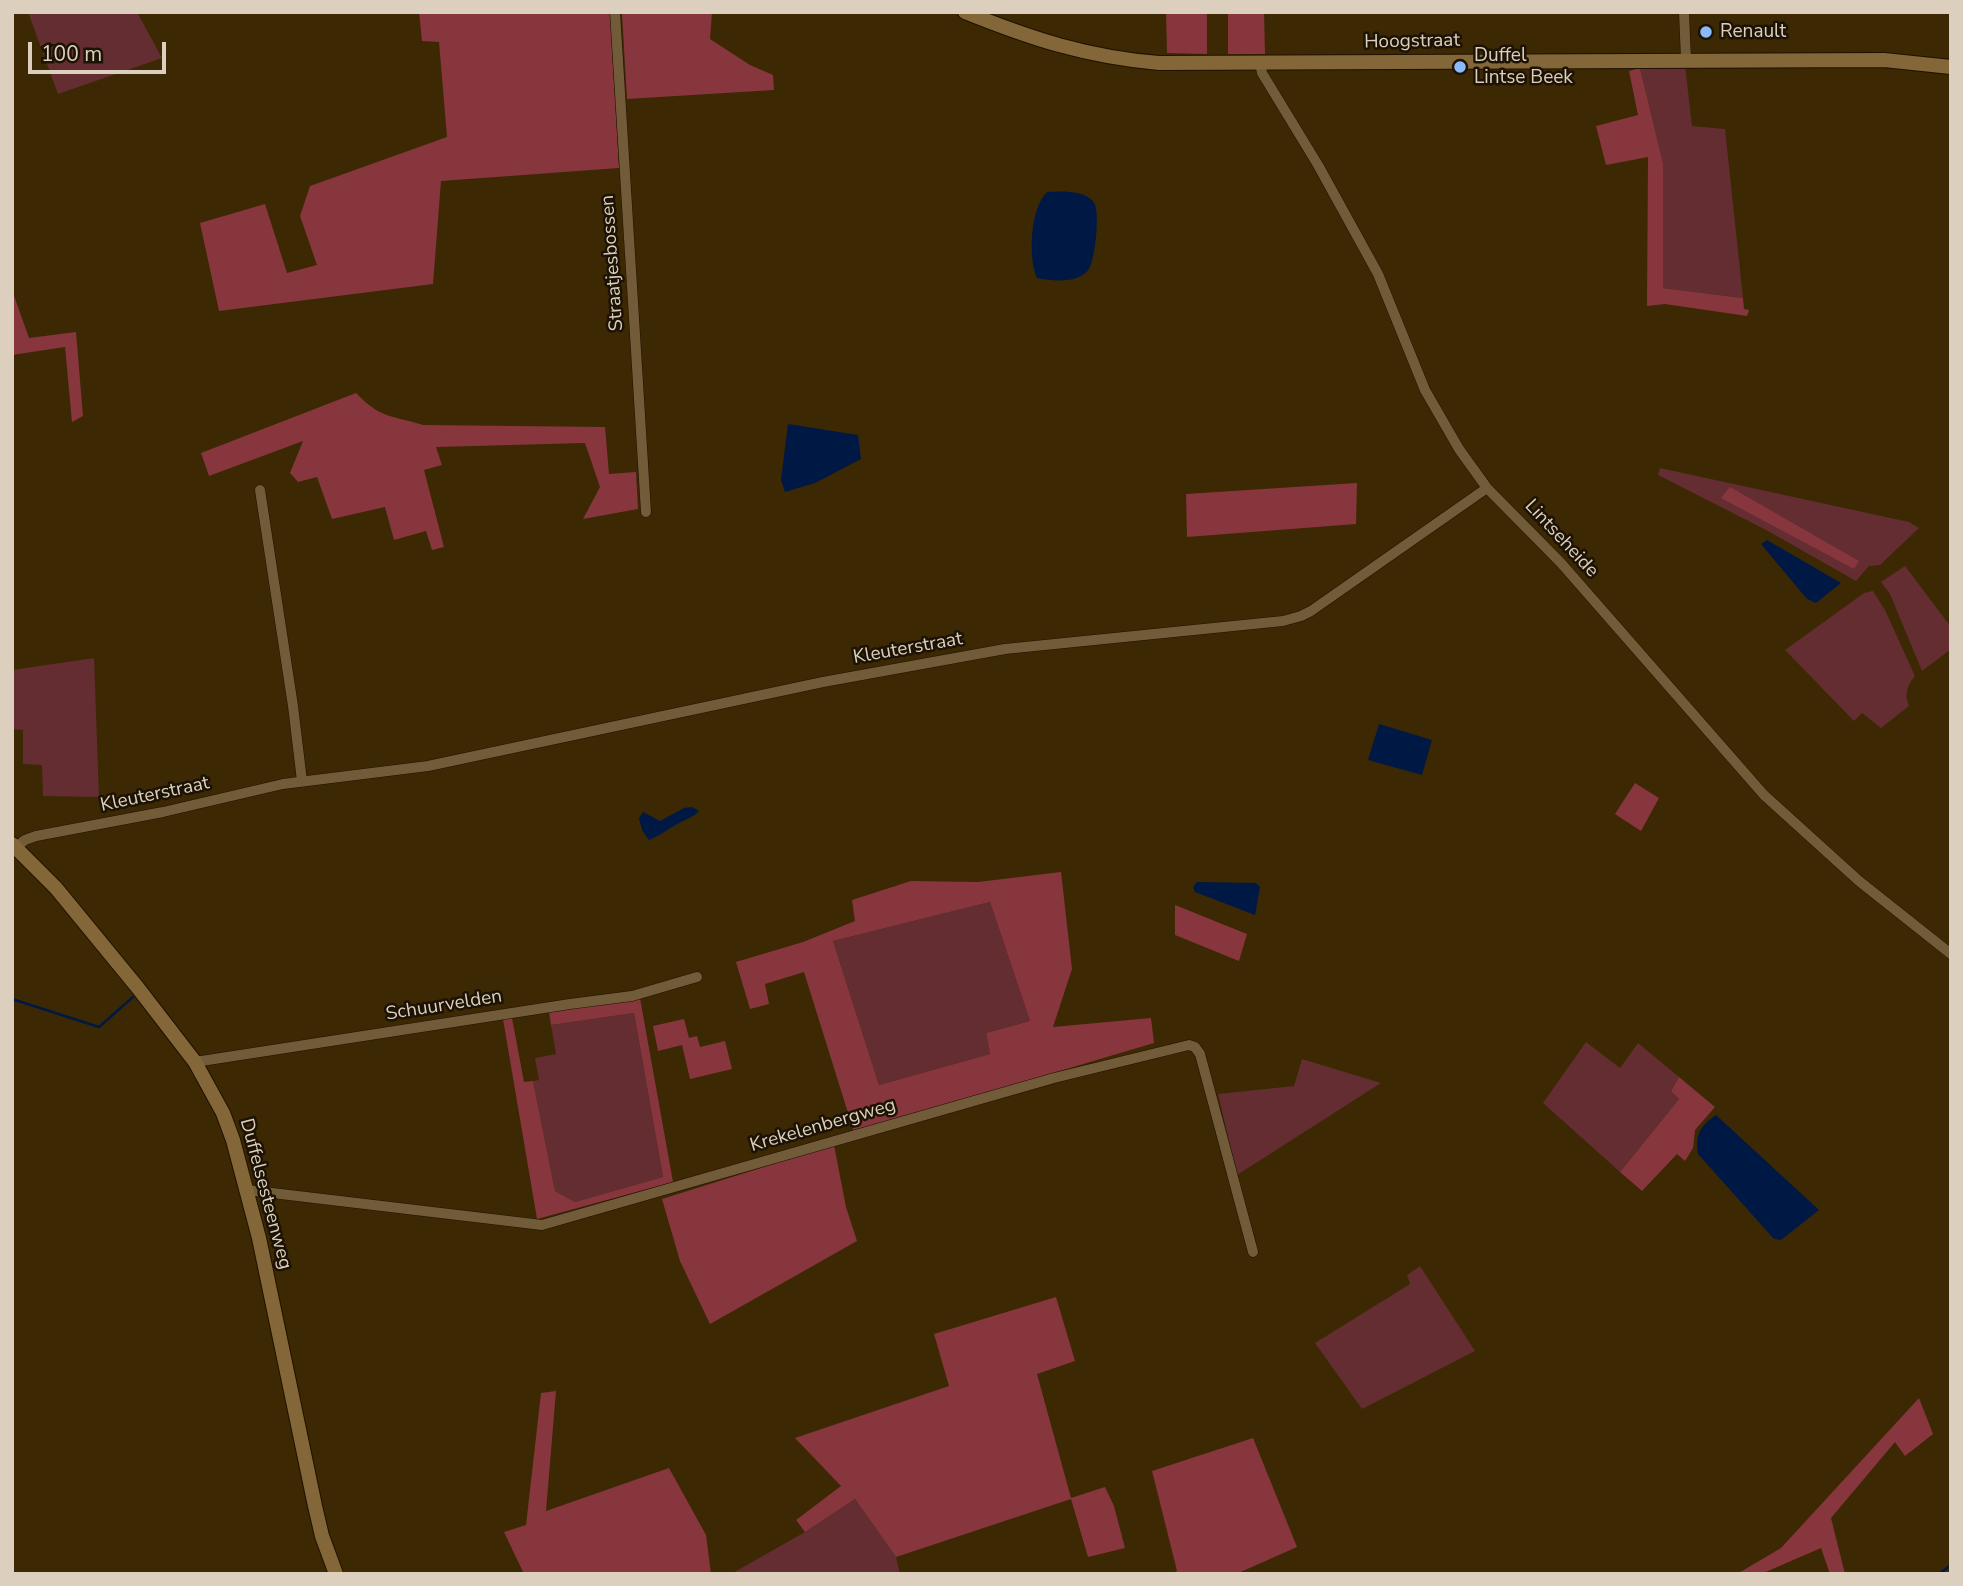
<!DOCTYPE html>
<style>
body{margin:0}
#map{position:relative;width:1963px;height:1586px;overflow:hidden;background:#3c2803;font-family:"Nunito Sans",sans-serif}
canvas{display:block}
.frame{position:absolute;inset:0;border:14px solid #dccfbd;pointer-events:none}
.scale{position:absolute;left:28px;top:42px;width:138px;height:32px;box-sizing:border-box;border:4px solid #dccfbd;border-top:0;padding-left:9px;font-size:21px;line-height:24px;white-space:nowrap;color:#dccfbd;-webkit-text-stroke:5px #1c1305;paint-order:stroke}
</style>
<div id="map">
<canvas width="1963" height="1586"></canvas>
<div class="frame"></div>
<div class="scale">100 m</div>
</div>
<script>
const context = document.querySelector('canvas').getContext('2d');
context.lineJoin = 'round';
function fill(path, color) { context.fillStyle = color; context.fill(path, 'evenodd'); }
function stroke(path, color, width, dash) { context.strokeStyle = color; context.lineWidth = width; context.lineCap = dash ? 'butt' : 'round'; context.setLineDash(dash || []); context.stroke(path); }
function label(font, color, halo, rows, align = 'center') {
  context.font = font + ' "Nunito Sans",sans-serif'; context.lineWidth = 5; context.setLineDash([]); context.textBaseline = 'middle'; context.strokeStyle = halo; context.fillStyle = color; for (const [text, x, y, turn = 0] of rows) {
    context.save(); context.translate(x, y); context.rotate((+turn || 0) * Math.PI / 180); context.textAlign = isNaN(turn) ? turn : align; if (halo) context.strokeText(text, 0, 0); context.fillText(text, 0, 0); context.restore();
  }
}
fill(new Path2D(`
 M28,12h109l25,46 -104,36z
 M1685,65l7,61 33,3 18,169 -80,-10v-125l-23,-95z
 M1660,468l249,54 10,6 -39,37 -11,1 -13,15 -88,-50 -110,-56z
 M1905,566l46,61v22l-29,22 -32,-77 -9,-12z
 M1873,591l12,19 30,66c-8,11 -11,16 -6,30l-28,22 -19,-15 -8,8 -69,-71 79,-57z
 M94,658l5,139 -56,-1 -1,-31 -19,-1v-34l-11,-1v-59z
 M990,902l40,119 -44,12 4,21 -111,31 -46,-144z
 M634,1013l29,164 -88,25 -20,-11 -22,-110 6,-1 -4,-22 21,-4 -5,-29z
 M1586,1042l34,26 18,-25 41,34 -8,14 8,8 -59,73 -77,-69z
 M1302,1059l79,24 -144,92 -19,-81 76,-8z
 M1420,1266l55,85 -113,58 -47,-66 95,-59 -3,-9z
 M855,1499l41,58 4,17h-169l74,-42z`), '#632d31');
fill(new Path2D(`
 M419,12h191l9,156 -178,13 -8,103 -214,27 -19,-88 65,-19 22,69 30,-8 -17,-49 10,-30 137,-49 -8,-95 -17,-1z
 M649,12h63l-2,27 40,26 23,10 1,15 -147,9 -5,-85z
 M1166,12h41v42l-40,-1z
 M1228,12h36l1,42h-37z
 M1640,68l23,95v125l80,10 1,11 5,1 -2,6 -82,-12 -18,2 1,-149 -42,8 -10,-39 42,-11 -9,-44z
 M12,290l17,48 47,-6 7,84 -11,6 -7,-75 -53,8z
 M356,393c25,26 35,22 67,32l182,2 4,47 27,-2 2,37 -55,10 17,-32 -15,-44 -149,4 6,18 -18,5 20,77 -12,3 -6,-19 -32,9 -9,-33 -53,12 -15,-42 -19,5 -8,-9 13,-32 -94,35 -8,-23z
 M1357,483l-1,41 -169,13 -1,-43z
 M1730,487l129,74 -5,8 -133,-71z
 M1635,783l24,15 -18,33 -26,-17z
 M1061,872l11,97 -19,58 98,-9 3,25 -300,89 -50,-160 -39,12 4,20 -19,5 -14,-47 67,-20 52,-21 -3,-21 59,-19 67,1zM990,902l40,119 -44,12 4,21 -111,31 -46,-144z
 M1175,905l72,29 -8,27 -64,-26z
 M640,998l33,184 -136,37 -34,-200 9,-1 12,64 9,-1 22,110 20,11 88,-25 -29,-164 -83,12 -2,-14z
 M684,1019l5,19 8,-2 3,11 25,-6 7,28 -42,10 -8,-34 -24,6 -5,-25z
 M1679,1077l36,30 -20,23 -2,18 -8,13 -8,-7 -35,37 -22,-19 59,-73 -8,-8z
 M834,1145l12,62 11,34 -147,83 -30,-63 -18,-62z
 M1056,1297l19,64 -38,13 34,124 34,-11 9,19 11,42 -37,9 -17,-58 -175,58 -41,-58 -50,33 -9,-12 45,-34 -46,-48 154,-52 -15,-52z
 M556,1391l-10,120 123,-43 37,67 5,39h-187l-20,-42 22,-7 15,-132z
 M1919,1398l14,36 -28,22 -10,-14 -64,76 14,56h-15l-9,-26 -60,26h-24l44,-26z
 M1253,1438l44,109 -61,27h-65l6,-3 -25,-100z`), '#87363e');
fill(new Path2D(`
 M1047,192c13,-1 36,-2 46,9 8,8 2,59 -4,68 -10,15 -37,12 -52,9 -9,-20 -7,-70 10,-86z
 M788,424l70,11 3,24 -46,24 -30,9 -4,-12z
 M1767,540l74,43 -25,20 -9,-4 -46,-55z
 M1379,724l53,16 -10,35 -54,-15z
 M692,807l7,4c-8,8 -16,9 -25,15 -9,5 -15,10 -25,14l-7,-10 -3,-12 4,-6 17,9 24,-13z
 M1197,882l59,1 4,4 -5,28 -60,-23 -2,-5z
 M1716,1115l103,95 -38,30 -7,-1 -76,-85c-3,-19 2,-28 18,-39z`), '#001944');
stroke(new Path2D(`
 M12,999l87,28 34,-30
 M1939,1574l12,-9`), '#001944', 2.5);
const street = new Path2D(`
 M615,12l31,500
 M1684,12l2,48
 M1260,63l2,10 56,92 60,109 47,116 34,59 28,39 74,75 203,232 95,86 92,73
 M260,490l33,216 9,75
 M16,847l9,-7 11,-4 127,-24 120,-28 145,-18 395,-84 182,-33 278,-28 18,-5 10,-5 176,-123
 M195,1062l375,-58 62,-8 65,-19
 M247,1190l295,35 512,-147 135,-33 6,2 5,7 53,198`);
const secondary = new Path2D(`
 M965,12c67,27 122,45 194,51l725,-3 67,7
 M12,844l44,44 82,100 57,74 28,51 10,27 26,98 56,268 7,30 14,38`);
stroke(street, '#201100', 11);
stroke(secondary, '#201100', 16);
stroke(street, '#725b39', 10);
stroke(secondary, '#846738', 14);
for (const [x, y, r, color] of [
 [1706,32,7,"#8bbafc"],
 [1460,67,7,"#8bbafc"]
]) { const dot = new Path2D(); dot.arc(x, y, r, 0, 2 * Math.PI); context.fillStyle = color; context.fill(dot); stroke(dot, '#1c1305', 2.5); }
label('19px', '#dccfbd', '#1c1305', [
 ["Renault",1720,32],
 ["Duffel",1474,56],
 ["Lintse Beek",1474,78]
], 'left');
label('19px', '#dccfbd', '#1c1305', [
 ["Hoogstraat",1412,42,-1],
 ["Straatjesbossen",613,263,-94],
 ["Lintseheide",1561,539,47],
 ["Kleuterstraat",908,649,-10],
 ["Kleuterstraat",155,795,-12],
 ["Schuurvelden",444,1006,-9],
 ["Krekelenbergweg",823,1126,-16],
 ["Duffelsesteenweg",265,1194,75]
]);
</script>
